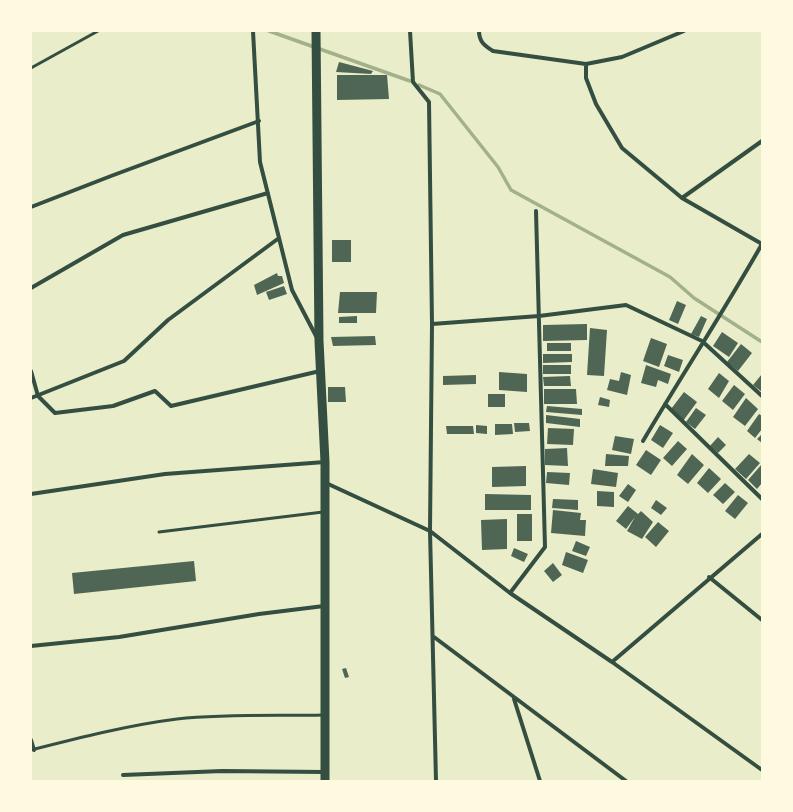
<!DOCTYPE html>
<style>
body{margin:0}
#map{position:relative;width:793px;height:812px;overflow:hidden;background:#e9edc9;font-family:"Roboto Serif",serif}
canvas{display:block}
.frame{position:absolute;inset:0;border:32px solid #fefae0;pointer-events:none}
</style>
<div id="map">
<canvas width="793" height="812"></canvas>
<div class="frame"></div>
</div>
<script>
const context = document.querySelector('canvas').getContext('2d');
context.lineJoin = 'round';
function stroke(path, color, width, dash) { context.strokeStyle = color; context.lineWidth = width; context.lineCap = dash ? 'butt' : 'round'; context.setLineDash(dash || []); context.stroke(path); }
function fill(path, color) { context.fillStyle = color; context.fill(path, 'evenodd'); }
stroke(new Path2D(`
 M269,31l141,50
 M419,85l21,9 58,73 13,23 159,87 24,21 68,44`), '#a3b18a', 3.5);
fill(new Path2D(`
 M339,62l34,9 -2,3 -35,-2z
 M337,75h50l2,24 -52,1z
 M332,240h19v22h-19z
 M277,273l1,3h4l2,7 -27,12 -3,-10z
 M284,286l3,8 -18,6 -3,-8z
 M340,292h37l-1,21h-38z
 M677,301l9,4 -8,19 -9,-4z
 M357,316v7h-18v-6z
 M701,316l6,3 -8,18 -8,-3z
 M587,324v16l-44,1v-16z
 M590,328l17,2 -3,46 -17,-1z
 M722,332l16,11 -9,14 -16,-11z
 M375,336l1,9 -43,1 -2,-9z
 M651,338l16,6 -8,23 -16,-6z
 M547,343h24v8h-24z
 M741,344l11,9 -14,18 -11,-9z
 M543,354h29v8l-29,1z
 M668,355l15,5 -4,12 -15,-6z
 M543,365h28v9h-28z
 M646,365l25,9 -3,10 -10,-4 -2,7 -15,-4z
 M499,372l28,2v18l-28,-2z
 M621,372l10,3 -4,20 -20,-5 3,-11 9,2z
 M719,373l10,8 -10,17 -11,-9z
 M762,374v18l-9,-7z
 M476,375v9l-33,1v-9z
 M570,376l1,10h-27l-1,-9z
 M734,385l11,9 -12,16 -11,-9z
 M328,387h17l1,15h-18z
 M544,389h32l1,15h-33z
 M684,392l13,10 -14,19 -12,-12z
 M488,394h17v13h-17z
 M600,397l10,3 -1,7 -11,-2z
 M746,398l12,11 -13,17 -12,-9z
 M547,406l35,3v6l-36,-3z
 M696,408l10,7 -11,14 -9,-7z
 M759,414l3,2v13l-7,9 -8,-7z
 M546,415l34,4v8l-34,-4z
 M514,423h15l1,8 -15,1z
 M495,424h17l1,10 -18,1z
 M476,425l11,1v8l-11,-1z
 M660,425l13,8 -10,15 -12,-8z
 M446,426h27l1,8h-27z
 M548,428l26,1 -1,16 -26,-1z
 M762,434v9l-5,-4z
 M615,436l19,3 -3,15 -19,-4z
 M718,437l8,8 -8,8 -8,-7z
 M678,441l9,8 -15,17 -9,-8z
 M567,448l1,18 -23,-1v-16z
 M646,450l15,10 -10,15 -15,-10z
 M606,454l23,2 -1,10h-23z
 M692,454l12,11 -16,19 -11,-9z
 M749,454l11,9 -14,16 -11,-10z
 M762,464v19l-5,6 -9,-9z
 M526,466v20l-34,1v-20z
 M709,468l12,11 -13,14 -11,-10z
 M593,469l25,4 -2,14 -25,-3z
 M547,472l23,1 -1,12 -23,-2z
 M725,483l10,9 -12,12 -10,-9z
 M628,484l8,6 -8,12 -9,-6z
 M597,491l17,1v15l-17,-1z
 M485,494l46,1v15h-46z
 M738,495l10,8 -13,16 -10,-8z
 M553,499l25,1v10l-26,-2z
 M656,500l11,8 -6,7 -10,-7z
 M628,506l10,8 3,-3 12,11 -11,17 -15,-8 8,-14 -9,12 -10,-8z
 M553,510l28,3 -1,7h6l-1,16 -34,-3z
 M517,514h15v27h-15z
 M507,519v30l-25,1 -1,-30z
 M658,522l11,9 -13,16 -11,-10z
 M576,541l14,6 -4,9 -14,-5z
 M514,548l14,6 -4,8 -13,-6z
 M566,552l22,8 -5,13 -21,-8z
 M194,561l2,20 -122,13 -2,-21z
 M553,563l9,12 -9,7 -9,-11z
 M346,668l3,9 -4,1 -3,-9z`), '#4f6655');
stroke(new Path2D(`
 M31,68l67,-37
 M159,532l164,-20
 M31,750c47,-12 98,-25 146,-31 49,-5 98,-3 147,-4`), '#344e41', 3);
stroke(new Path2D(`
 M253,31l7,131 32,128 24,46
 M410,31l3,51 16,20 3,222 -2,207 6,250
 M479,31c0,11 6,15 14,20l93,13 36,-7 62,-26
 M586,64v14l10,26 26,44 60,50 80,46
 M682,198l80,-57
 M31,207l80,-31 148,-55
 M31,288l92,-53 145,-42
 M432,324l107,-8 87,-11 76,36 60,55
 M31,371l7,25 17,17 58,-7 42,-15 16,15 149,-35
 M31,398l93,-37 44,-41 111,-82
 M665,404l97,95
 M643,441c39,-66 81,-130 119,-197
 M326,483l104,48 80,62 102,69 150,108
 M31,494l134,-20 160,-12
 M709,577l53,43
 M510,593l35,-46 -9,-336
 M434,637l192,144
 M31,646l88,-9 140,-23 65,-8
 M612,662l150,-128
 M514,699l26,82
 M31,740l3,10
 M123,775l99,-4 102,1`), '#344e41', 4);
stroke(new Path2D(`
 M316,31l3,310 6,121v319`), '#344e41', 9);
</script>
